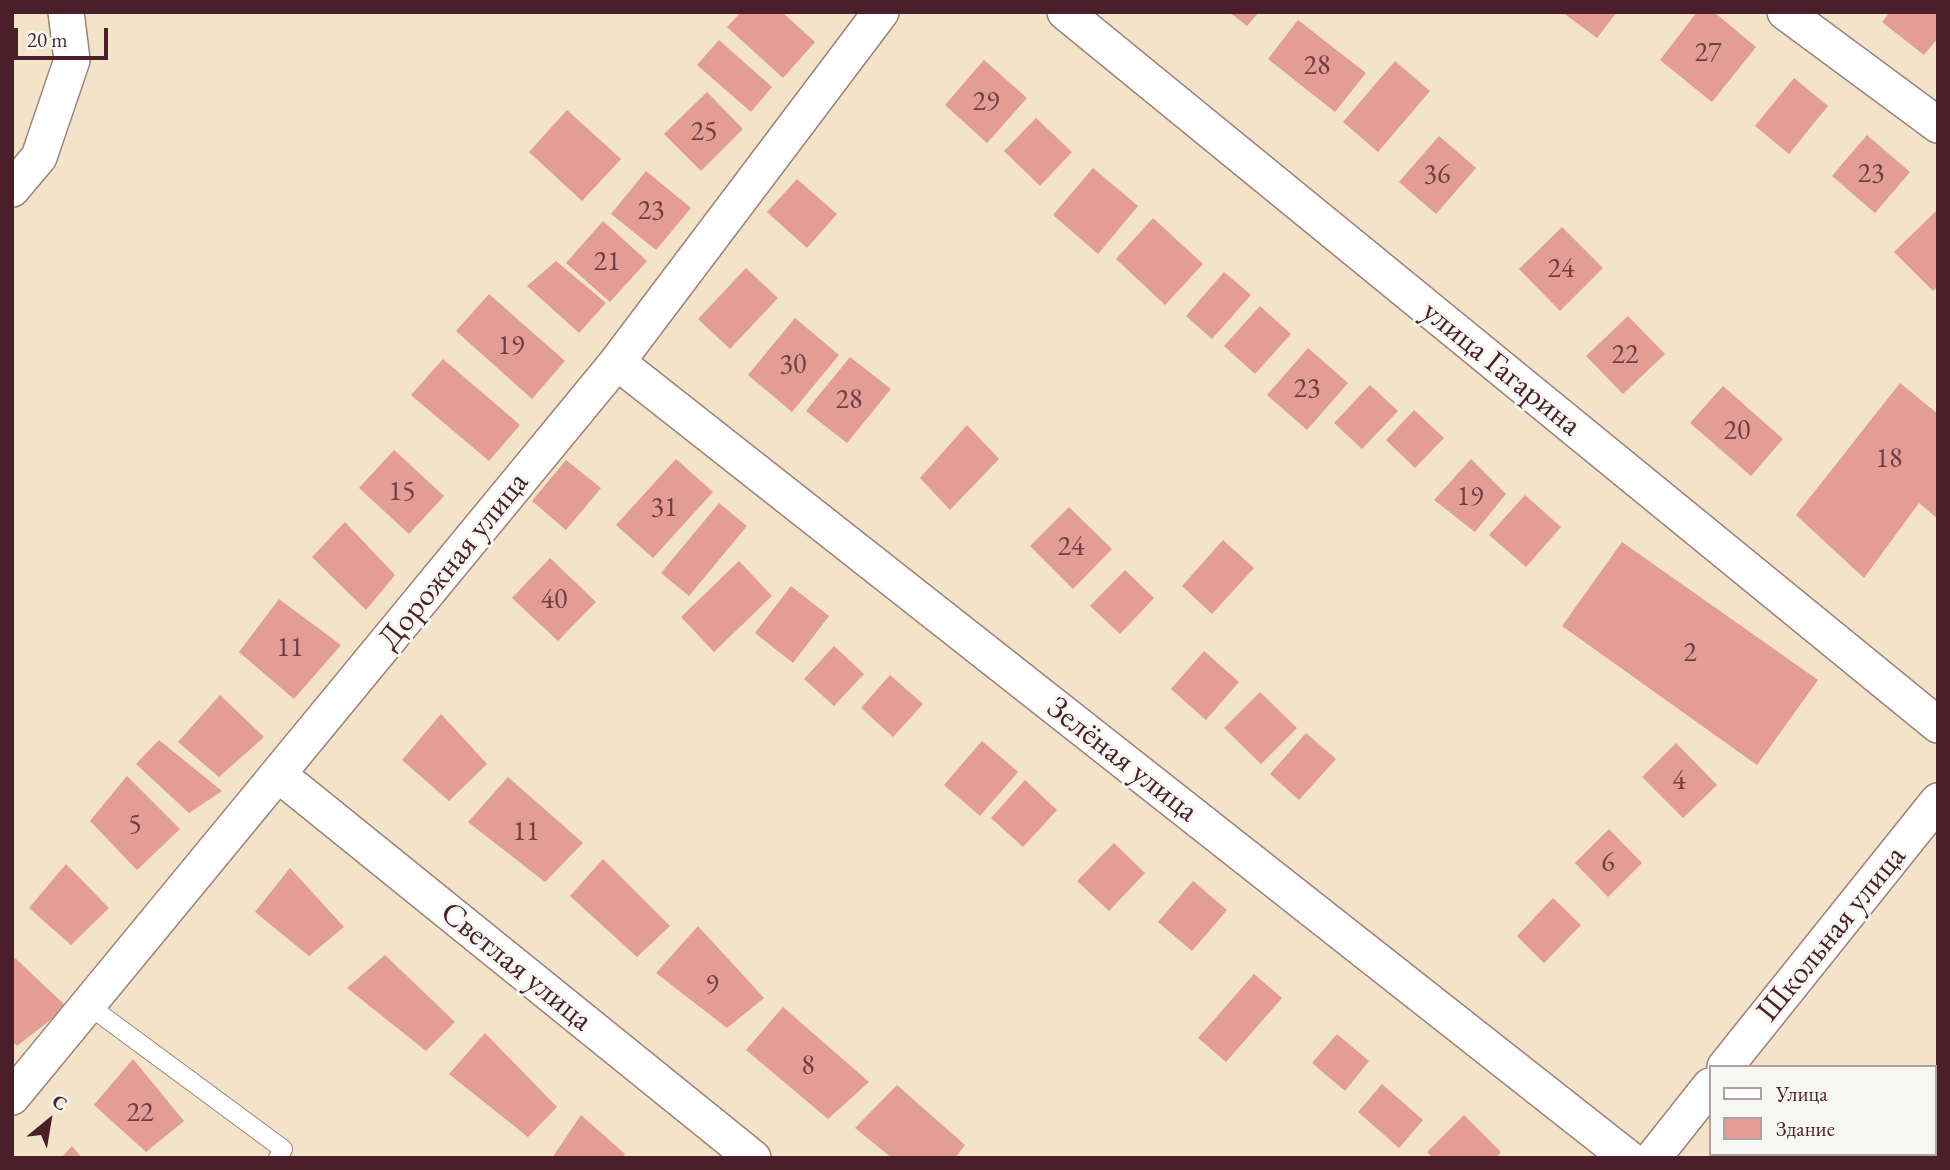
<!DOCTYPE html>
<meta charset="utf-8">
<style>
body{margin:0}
#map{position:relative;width:1950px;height:1170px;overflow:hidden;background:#f2e3c9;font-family:"EB Garamond",serif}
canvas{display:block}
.frame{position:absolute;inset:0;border:14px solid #4a1f2b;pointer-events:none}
.legend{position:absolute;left:1709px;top:1065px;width:228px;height:91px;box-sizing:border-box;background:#f6f6f2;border:2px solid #b1a0a2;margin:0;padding:9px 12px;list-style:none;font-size:21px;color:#4a1f2b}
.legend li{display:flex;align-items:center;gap:14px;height:35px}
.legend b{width:35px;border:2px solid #b1a0a2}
.north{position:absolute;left:14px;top:1086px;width:70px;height:70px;-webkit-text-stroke:5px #f6f6f2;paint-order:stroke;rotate:30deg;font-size:19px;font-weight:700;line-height:28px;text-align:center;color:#4a1f2b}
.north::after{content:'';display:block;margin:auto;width:24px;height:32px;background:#4a1f2b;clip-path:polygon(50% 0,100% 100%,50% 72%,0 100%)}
.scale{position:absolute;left:14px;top:28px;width:94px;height:32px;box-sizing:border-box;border:4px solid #4a1f2b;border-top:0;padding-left:9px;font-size:21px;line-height:24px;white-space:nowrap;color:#4a1f2b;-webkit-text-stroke:5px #f6f6f2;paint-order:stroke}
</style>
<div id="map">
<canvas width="1950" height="1170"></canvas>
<div class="frame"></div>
<ul class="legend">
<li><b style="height:9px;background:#fff"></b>Улица</li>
<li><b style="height:19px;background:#e39d94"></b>Здание</li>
</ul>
<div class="north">С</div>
<div class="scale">20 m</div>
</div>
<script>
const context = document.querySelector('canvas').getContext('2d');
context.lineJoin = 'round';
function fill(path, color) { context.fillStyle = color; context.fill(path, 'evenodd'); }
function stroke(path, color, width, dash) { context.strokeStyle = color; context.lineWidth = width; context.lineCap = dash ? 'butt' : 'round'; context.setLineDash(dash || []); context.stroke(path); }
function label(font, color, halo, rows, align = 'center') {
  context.font = font + ' "EB Garamond",serif'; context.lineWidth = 6; context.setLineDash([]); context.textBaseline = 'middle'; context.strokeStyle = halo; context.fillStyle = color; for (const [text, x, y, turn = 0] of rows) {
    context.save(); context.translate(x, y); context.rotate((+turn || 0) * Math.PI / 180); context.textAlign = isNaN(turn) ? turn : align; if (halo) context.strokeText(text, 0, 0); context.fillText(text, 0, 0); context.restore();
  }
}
fill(new Path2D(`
 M741,12h41l33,30 -32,36 -56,-51z
 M1229,12h30l-12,14z
 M1562,12h55l-20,26z
 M1697,12h17l42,35 -44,55 -52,-42z
 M1890,12h48v26l-14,17 -42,-33z
 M1298,20l68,53 -31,39 -67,-53z
 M719,40l53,47 -21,25 -54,-47z
 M984,60l43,38 -40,45 -42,-38z
 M1395,61l35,30 -52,61 -35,-30z
 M1794,78l34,28 -39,48 -34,-28z
 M707,92l36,37 -42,42 -37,-37z
 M567,110l54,49 -39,42 -53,-49z
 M1036,118l36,34 -32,34 -36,-35z
 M1867,135l43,37 -35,41 -43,-37z
 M1439,136l37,32 -40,46 -37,-32z
 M1093,168l45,38 -40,48 -45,-39z
 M646,171l45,37 -35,42 -45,-36z
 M797,179l40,35 -30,34 -40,-36z
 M1938,209v77l-5,5 -39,-39z
 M1153,218l50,46 -38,41 -49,-46z
 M603,221l44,40 -37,41 -44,-39z
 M1562,227l41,41 -43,43 -41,-42z
 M556,261l50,42 -27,30 -52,-47z
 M746,268l32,30 -48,51 -32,-30z
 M1224,272l27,23 -39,44 -26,-23z
 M489,294l76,67 -33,38 -76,-68z
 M1260,306l31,28 -36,40 -31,-28z
 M1628,316l37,38 -42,40 -37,-38z
 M795,318l44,37 -47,57 -44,-37z
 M1308,348l40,35 -41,47 -40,-35z
 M850,357l41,32 -44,54 -41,-32z
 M443,359l77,66 -31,36 -78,-66z
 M1900,383l38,31v105l-19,-16 -55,75 -68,-63z
 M1370,385l28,26 -36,38 -28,-26z
 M1723,386l60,53 -32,37 -61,-53z
 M1414,410l30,28 -29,30 -29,-28z
 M967,425l32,34 -49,51 -30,-32z
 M394,450l50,46 -35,38 -50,-46z
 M676,459l37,33 -60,66 -37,-33z
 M1471,459l35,35 -31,38 -41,-32z
 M566,460l35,28 -35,42 -34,-29z
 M1525,495l36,32 -35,40 -37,-32z
 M719,503l28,23 -58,70 -28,-23z
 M1069,507l43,42 -39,40 -43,-43z
 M345,522l50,53 -29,35 -54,-53z
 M1223,540l31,28 -42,46 -30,-28z
 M1622,542l196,138 -61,85 -195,-139z
 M550,558l46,44 -38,39 -46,-43z
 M739,561l33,35 -58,56 -33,-35z
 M1125,570l29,28 -34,36 -30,-28z
 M791,586l38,30 -36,47 -38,-30z
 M279,599l62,46 -47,54 -55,-47z
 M834,646l30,28 -30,32 -30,-27z
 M1204,651l35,31 -33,38 -35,-31z
 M890,675l33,29 -30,33 -32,-29z
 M1260,692l37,36 -36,36 -37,-36z
 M220,695l44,42 -45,40 -41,-35z
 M441,714l46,50 -38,37 -47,-41z
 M1306,733l30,26 -37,41 -29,-26z
 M159,740l63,51 -33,22 -53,-49z
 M982,741l36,31 -38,44 -36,-31z
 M1676,743l41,42 -34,33 -41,-41z
 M127,776l53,53 -43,41 -47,-49z
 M508,777l75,66 -38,39 -77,-60z
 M1025,780l32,30 -34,37 -32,-29z
 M1609,829l33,34 -34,34 -33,-34z
 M1114,843l31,30 -36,38 -32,-30z
 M603,859l67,67 -33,31 -67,-61z
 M66,864l43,44 -38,37 -42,-37z
 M290,868l54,59 -35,29 -54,-44z
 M1193,881l34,29 -35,41 -34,-29z
 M1553,898l28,27 -37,38 -27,-27z
 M698,926l66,72 -37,30 -71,-55z
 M385,955l70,67 -29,29 -79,-63z
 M15,958l52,49 -50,39 -5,-5v-80z
 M1254,974l28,24 -56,64 -28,-24z
 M783,1007l86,75 -41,37 -82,-69z
 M485,1033l72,74 -29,30 -79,-63z
 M1337,1034l32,27 -24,30 -33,-28z
 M133,1059l51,62 -38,31 -52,-47z
 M1382,1084l41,36 -24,28 -41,-36z
 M897,1085l68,60 -10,13h-63l-37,-30z
 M581,1115l44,39 -3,4h-70z
 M1464,1115l37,37 -5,6h-63l-6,-6z
 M1938,1122v36h-19l-4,-4h19v-28z
 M72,1146l10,12h-21z`), '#e39d94');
const service = new Path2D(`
 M88,1005l195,144 -5,9`);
const minor = new Path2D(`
 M1065,12l873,713
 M1785,12l153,113
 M12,189l27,-32 33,-97 -6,-48
 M617,362l1011,796
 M279,775l474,383
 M1725,1067l213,-266
 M12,1097l605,-735 264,-350
 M1653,1158l57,-72`);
stroke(service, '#9e817a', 20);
stroke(minor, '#9e817a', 38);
stroke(service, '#fff', 18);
stroke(minor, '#fff', 35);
label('28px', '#703e45', null, [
 ["27",1708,53],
 ["28",1317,66],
 ["29",986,102],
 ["25",704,132],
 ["23",1871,174],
 ["36",1437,175],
 ["23",651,211],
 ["21",607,262],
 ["24",1561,269],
 ["19",511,346],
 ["22",1625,355],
 ["30",793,365],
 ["23",1307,389],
 ["28",849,400],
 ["20",1737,431],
 ["18",1889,459],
 ["15",402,492],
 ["19",1470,497],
 ["31",664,508],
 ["24",1071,547],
 ["40",554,600],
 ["11",290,648],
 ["2",1690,653],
 ["4",1679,781],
 ["5",135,825],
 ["11",526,832],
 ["6",1608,863],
 ["9",712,985],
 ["8",808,1066],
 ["22",140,1113]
]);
label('32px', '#4a1f2b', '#f6f6f2', [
 ["улица Гагарина",1501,369,39],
 ["Дорожная улица",454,561,-51],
 ["Зелёная улица",1122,760,38],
 ["Школьная улица",1832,934,-51],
 ["Светлая улица",516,967,39]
]);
</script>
